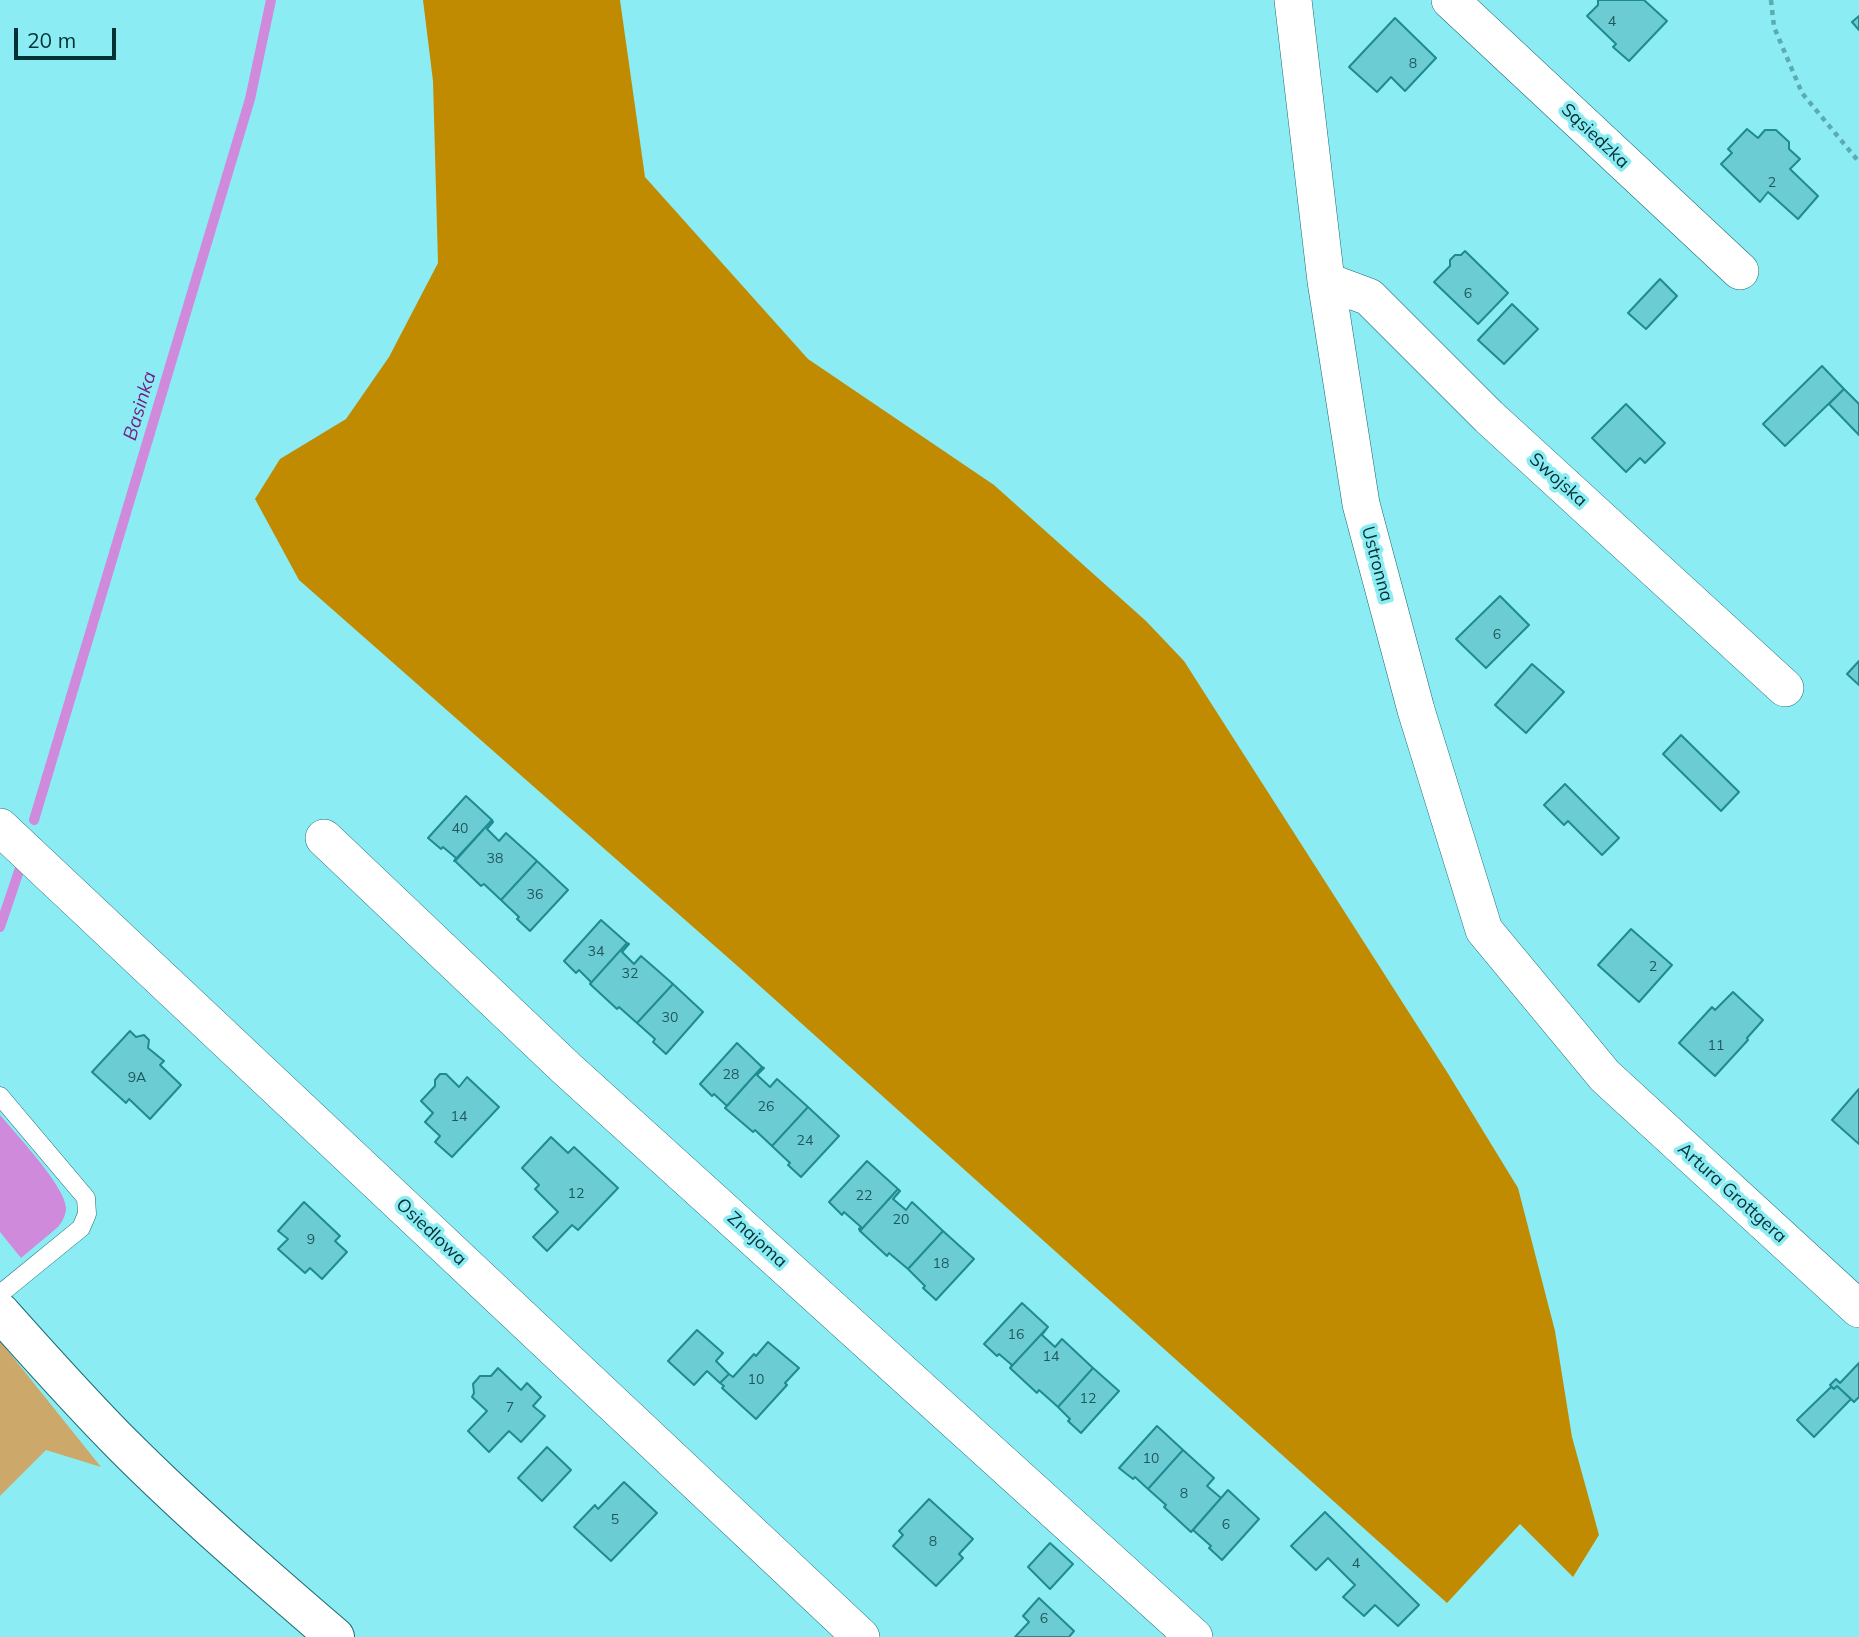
<!DOCTYPE html>
<meta charset="utf-8">
<style>
body{margin:0}
#map{position:relative;width:1859px;height:1637px;overflow:hidden;background:#8cecf3;font-family:Mulish,sans-serif}
canvas{display:block}
.scale{position:absolute;left:14px;top:28px;width:102px;height:32px;box-sizing:border-box;border:4px solid #043134;border-top:0;padding-left:9px;font-size:21px;line-height:24px;white-space:nowrap;color:#043134;-webkit-text-stroke:5px #8cecf3;paint-order:stroke}
</style>
<div id="map">
<canvas width="1859" height="1637"></canvas>
<div class="scale">20 m</div>
</div>
<script>
const context = document.querySelector('canvas').getContext('2d');
context.lineJoin = 'round';
function fill(path, color) { context.fillStyle = color; context.fill(path, 'evenodd'); }
function stroke(path, color, width, dash) { context.strokeStyle = color; context.lineWidth = width; context.lineCap = dash ? 'butt' : 'round'; context.setLineDash(dash || []); context.stroke(path); }
function label(font, color, halo, rows, align = 'center') {
  context.font = font + ' Mulish,sans-serif'; context.lineWidth = 7; context.setLineDash([]); context.textBaseline = 'middle'; context.strokeStyle = halo; context.fillStyle = color; for (const [text, x, y, turn = 0] of rows) {
    context.save(); context.translate(x, y); context.rotate((+turn || 0) * Math.PI / 180); context.textAlign = isNaN(turn) ? turn : align; if (halo) context.strokeText(text, 0, 0); context.fillText(text, 0, 0); context.restore();
  }
}
fill(new Path2D(`
 M0,1341l101,126 -55,-17 -46,46z`), '#cca96a');
fill(new Path2D(`
 M423,0h197l25,177 163,182 186,126 152,136 38,40 263,411 71,116 37,143 17,106 27,98 -26,42 -53,-53 -73,79 -705,-633 -443,-390 -44,-81 25,-40 66,-40 43,-62 49,-94 -5,-182z`), '#c08b01');
fill(new Path2D(`
 M0,1115c15,18 66,72 66,93 0,7 -4,14 -8,19l-37,31 -21,-26z`), '#d08adc');
stroke(new Path2D(`
 M34,820l216,-721 21,-99
 M0,927l20,-59`), '#d08adc', 10);
const building = new Path2D(`
 M1598,0h46l23,21 -38,40 -16,-14 3,-3 -29,-28 11,-11z
 M1859,16v14l-7,-8z
 M1395,18l41,40 -31,33 -14,-14 -14,15 -28,-25z
 M1747,129l11,9 7,-8h11l13,12v7l11,10 -10,10 28,27 -20,23 -30,-27 -8,10 -39,-38 11,-11 -4,-4z
 M1465,251l43,42 -30,31 -44,-42 16,-16v-6l5,-5h6z
 M1660,279l17,17 -31,33 -18,-16z
 M1512,304l26,25 -34,35 -26,-24z
 M1822,366l22,23 -59,57 -22,-22z
 M1844,389l15,15v31l-30,-31z
 M1626,404l39,39 -20,20 -5,-5 -14,14 -34,-34z
 M1500,596l29,29 -43,43 -30,-29z
 M1859,661v24l-12,-11z
 M1532,664l32,28 -38,41 -31,-28z
 M1681,735l58,57 -18,19 -58,-57z
 M1565,784l54,54 -17,17 -34,-34 -4,4 -20,-20z
 M466,796l26,24 -38,41 2,-3 -13,-11 -2,2 -13,-11z
 M492,820l1,2 -6,7 12,12 7,-8 31,28 -36,39 -17,-16 -3,2 -26,-25z
 M537,861l31,29 -38,41 -13,-12 2,-2 -18,-17z
 M601,920l26,23 -37,41 1,-2 -12,-12 -3,3 -12,-12z
 M1631,929l41,36 -33,37 -41,-37z
 M627,943l2,1 -7,8 12,12 7,-8 32,28 -36,39 -18,-16 -2,2 -27,-25z
 M673,984l30,28 -37,42 -13,-12 2,-3 -18,-16z
 M1733,992l30,28 -16,18 1,2 -33,36 -36,-33 33,-36 3,3z
 M130,1031l6,6 8,-2 5,5 -1,8 16,13 -4,4 21,20 -31,34 -21,-20 -3,4 -34,-31z
 M737,1043l25,24 -35,39 -13,-12 -2,2 -12,-12z
 M762,1067l2,1 -7,7 13,12 7,-8 31,28 -36,39 -17,-16 -2,2 -28,-24z
 M440,1074h6l13,13 8,-10 32,30 -47,50 -17,-15 5,-6 -15,-14 8,-9 -12,-12 14,-15v-6z
 M1859,1089v55l-27,-24z
 M808,1107l31,29 -38,41 -13,-12 2,-2 -18,-17z
 M551,1137l17,16 6,-6 44,41 -40,42 -6,-5 -25,26 -14,-14 25,-25 -23,-23 4,-4 -17,-17z
 M867,1161l31,28 -38,42 -1,-2 2,-2 -17,-15 -2,3 -13,-13z
 M898,1189l2,2 -7,8 13,11 6,-8 31,29 -35,38 -19,-16 -2,3 -27,-25z
 M304,1202l36,34 -5,5 12,11 -25,27 -12,-11 -5,5 -27,-24 10,-10 -10,-8z
 M943,1231l31,28 -38,41 -13,-12 2,-2 -17,-17z
 M1022,1303l26,24 -38,41 2,-3 -13,-11 -2,2 -13,-12z
 M1048,1327l-6,8 13,12 7,-8 31,29 -35,39 -19,-17 -2,3 -27,-25z
 M697,1330l26,23 -7,8 13,13 -9,9 -13,-12 -13,14 -26,-24z
 M768,1342l31,26 -14,15 2,2 -31,34 -34,-31 2,-2 -4,-3 9,-9 4,3 21,-23 2,2z
 M1859,1363v34l-5,5 -17,-16 -3,3 -4,-4 6,-6 4,4z
 M498,1368l23,22 6,-7 14,14 -8,9 12,10 -24,26 -12,-11 -20,21 -21,-21 19,-20 -15,-14 2,-4 -1,-9 7,-8h11z
 M1093,1368l26,23 -38,42 -13,-12 2,-2 -12,-12z
 M1837,1386l14,13 -37,38 -17,-17 34,-33 3,2z
 M1157,1426l26,24 -35,39 -13,-12 -2,2 -14,-11z
 M547,1447l24,23 -29,31 -24,-23z
 M1183,1450l31,28 -7,8 14,12 -30,34 -27,-25 2,-2 -18,-16z
 M624,1482l33,31 -46,48 -37,-34 21,-22 3,4z
 M1228,1490l31,29 -37,41 -13,-12 2,-2 -18,-16z
 M929,1499l44,40 -14,15 4,4 -27,28 -43,-40 10,-11 -4,-4z
 M1325,1512l94,93 -21,21 -23,-21 -11,11 -21,-19 12,-12 -27,-27 -12,12 -25,-24z
 M1050,1543l23,21 -23,25 -22,-22z
 M1039,1598l35,33 -5,6h-54l14,-15 -6,-6z`);
fill(building, '#6cccd3');
stroke(building, '#1e8a91', 2);
const service = new Path2D(`
 M0,1096l86,102 1,16 -6,14 -81,66`);
const minor = new Path2D(`
 M1293,0l33,281 35,223 55,206 68,220 121,146 254,233
 M1450,0l290,271
 M1326,281l43,16 120,120 296,271
 M0,827l861,810
 M324,838l242,230 628,569`);
const secondary = new Path2D(`
 M0,1312c41,46 81,91 124,134 67,67 139,129 211,191`);
stroke(service, '#1c6a70', 19);
stroke(minor, '#1c6a70', 38);
stroke(secondary, '#1c6a70', 40);
stroke(new Path2D(`
 M1771,0l3,27 28,66 57,69`), '#5cabb0', 4.5, [5, 5]);
stroke(service, '#fff', 18);
stroke(minor, '#fff', 37);
stroke(secondary, '#fff', 38);
label('14px', '#1e585c', null, [
 ["4",1612,22],
 ["8",1413,64],
 ["2",1772,183],
 ["6",1468,294],
 ["6",1497,635],
 ["40",460,829],
 ["38",495,859],
 ["36",535,895],
 ["34",596,952],
 ["2",1653,967],
 ["32",630,974],
 ["30",670,1018],
 ["11",1716,1046],
 ["28",731,1075],
 ["9A",137,1078],
 ["26",766,1107],
 ["14",459,1117],
 ["24",805,1141],
 ["12",576,1194],
 ["22",864,1196],
 ["20",901,1220],
 ["9",311,1240],
 ["18",941,1264],
 ["16",1016,1335],
 ["14",1051,1357],
 ["10",756,1380],
 ["12",1088,1399],
 ["7",510,1408],
 ["10",1151,1459],
 ["8",1184,1494],
 ["5",615,1520],
 ["6",1226,1525],
 ["8",933,1542],
 ["4",1356,1564],
 ["6",1044,1619]
]);
label('18px', '#043134', '#8cecf3', [
 ["Sąsiedzka",1595,136,43],
 ["Swojska",1558,480,42],
 ["Ustronna",1377,564,75],
 ["Artura Grottgera",1732,1193,42],
 ["Osiedlowa",431,1232,43],
 ["Znajoma",757,1240,42]
]);
label('italic 19px', '#752084', '#8cecf3', [
 ["Basinka",140,406,-73]
]);
</script>
